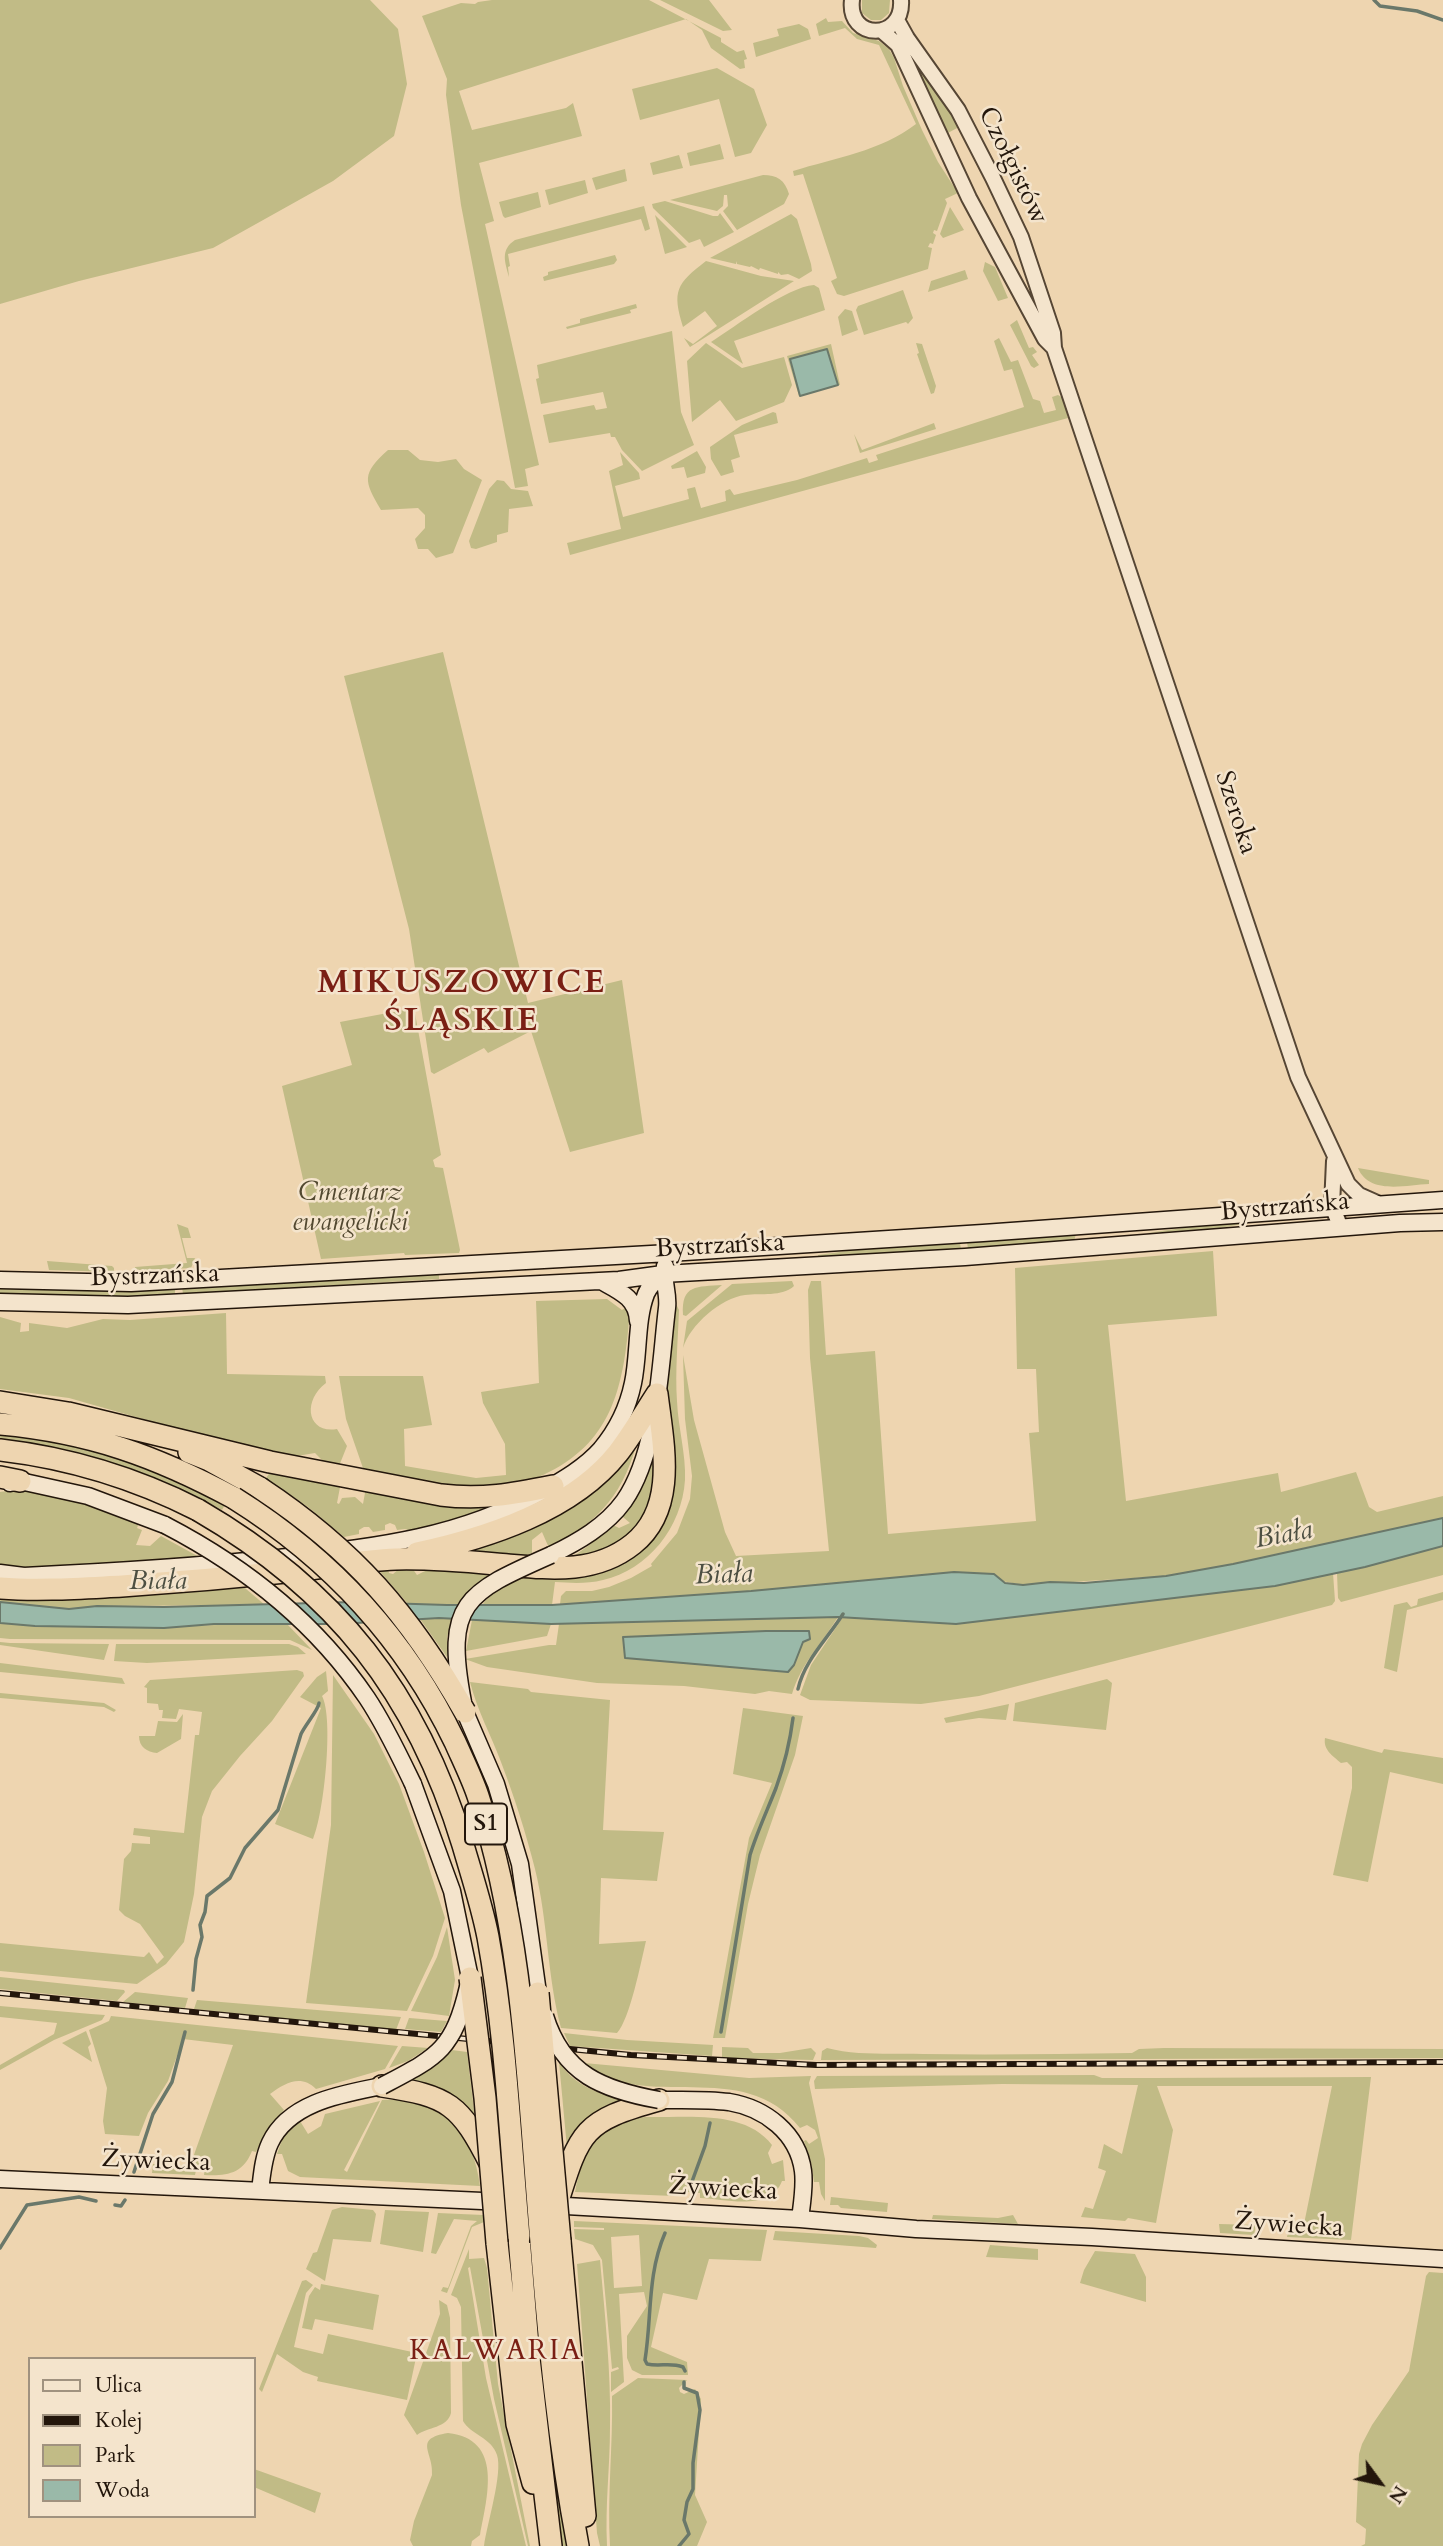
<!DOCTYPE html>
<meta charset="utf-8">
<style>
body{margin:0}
#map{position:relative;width:1443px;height:2546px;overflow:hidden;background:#eed5b0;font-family:Cardo,serif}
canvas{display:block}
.legend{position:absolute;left:28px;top:2357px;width:228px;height:161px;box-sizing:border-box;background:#f4e4cc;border:2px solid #a0927f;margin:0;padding:9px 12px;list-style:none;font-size:21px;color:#23160b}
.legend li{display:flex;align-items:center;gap:14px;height:35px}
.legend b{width:35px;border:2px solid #a0927f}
.north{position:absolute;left:1345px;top:2448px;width:70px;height:70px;-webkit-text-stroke:5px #f4e4cc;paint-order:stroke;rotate:123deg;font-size:19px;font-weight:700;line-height:28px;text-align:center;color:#23160b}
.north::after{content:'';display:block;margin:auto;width:24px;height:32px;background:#23160b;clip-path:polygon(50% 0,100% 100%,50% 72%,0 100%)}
</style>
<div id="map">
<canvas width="1443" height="2546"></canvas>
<ul class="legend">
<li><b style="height:9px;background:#f4e4cc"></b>Ulica</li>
<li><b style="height:9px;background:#23160b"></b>Kolej</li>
<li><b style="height:19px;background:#c1bb86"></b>Park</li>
<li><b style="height:19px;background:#9ab9a9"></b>Woda</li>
</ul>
<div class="north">N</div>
</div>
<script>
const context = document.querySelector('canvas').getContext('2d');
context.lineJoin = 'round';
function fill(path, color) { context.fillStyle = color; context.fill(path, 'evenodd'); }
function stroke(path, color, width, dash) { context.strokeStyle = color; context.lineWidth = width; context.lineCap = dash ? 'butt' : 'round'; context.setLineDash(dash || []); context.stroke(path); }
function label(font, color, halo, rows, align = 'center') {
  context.font = font + ' Cardo,serif'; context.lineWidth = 5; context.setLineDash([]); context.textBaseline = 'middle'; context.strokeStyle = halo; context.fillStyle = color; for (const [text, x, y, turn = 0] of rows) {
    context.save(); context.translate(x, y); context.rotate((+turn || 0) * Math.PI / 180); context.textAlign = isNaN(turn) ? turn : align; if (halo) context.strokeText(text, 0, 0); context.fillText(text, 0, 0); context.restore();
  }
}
fill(new Path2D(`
 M0,0h370l28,29 9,55 -13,52 -61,45 -120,67 -134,33 -79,23z
 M492,0h157l72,38v4l16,10 7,-2 3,9 -3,1 1,8 -5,1 -29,-21 -9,-18 -16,-11 -227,72 13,39 94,-22 7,-5 9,33 -103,27 15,58 -9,3 54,241 -14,4 3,17 -13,2 -54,-283 -15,-110 1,-16 -25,-63 39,-13 14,1 3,-2z
 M660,0h49l23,30 -9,1z
 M862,0h28l-1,13 -8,7h-10l-9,-7z
 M826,18l2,4 14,-1 11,12 26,8 10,8 5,9 9,28 19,44 16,32 20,31 -13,6 2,4 -10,28 -3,-1 -1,3 3,2 -3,9 -3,-1 -2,4 4,1 -4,21 -84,27 -7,-2 -6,-13 6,-3 -34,-104 -9,2 -1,-5c42,-13 88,-20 123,-47l-37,-79 -22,-6 -12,-11 -26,8 -3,-12z
 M799,24l9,5 3,10 -55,18 -3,-14 26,-7 -2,-7z
 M915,59l44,66v2l-13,7 -2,-2 -31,-72z
 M717,68l37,21 13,36 -16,28 -16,4 -16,-58 -79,21 -8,-31z
 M720,144l4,15 -34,7 -3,-13z
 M679,155l4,13 -30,7 -3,-12z
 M625,169l2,12 -31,9 -4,-12z
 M763,175c14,0 22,5 26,19l-5,10 -47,26 -14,-19 5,-5 -1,-11h-3l-1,11 -6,5 -47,-11z
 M585,180l3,13 -39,12 -4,-15z
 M538,192l3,15 -36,11 -2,-2 -4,-14z
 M665,201l48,15h5l2,-3 14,19 -30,15 -4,-8 -11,4 -36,-35 -1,-4z
 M644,206l6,23 -5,2 -4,-12 -133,35 2,12 -2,1 1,10c-4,-15 -9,-27 6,-37z
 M950,207l14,23 -21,8 -3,-4z
 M791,214l6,5 14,45 1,7 -13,8 -11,-5 -7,1 -3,-3v2l-18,-6 -1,2 -8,-4 -1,1 -13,-3v-3l-1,3 -26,-6z
 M655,215l32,32 -22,7z
 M615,255l2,5 -3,4 -70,17 -1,-4 5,-2v-3z
 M706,261l55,15 33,5 -104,66 -6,-9 9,6 24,-18 -12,-15 -22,16c-11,-36 -7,-43 23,-66z
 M985,262l10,5 13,31 -10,3 -15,-30z
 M965,270l3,9 -40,13 3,-11z
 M814,285l5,3 6,22 -91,31 9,23 -32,-22c25,-16 76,-55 103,-57z
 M903,290l10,28 -5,6 -2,-2 -42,13 -8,-25 2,-4z
 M636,304l1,4 -7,2 1,3 -64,16 -1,-2 14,-4v-4z
 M845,309l7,2 6,19 -16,6 -4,-19z
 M1017,320l12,28 4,-1 4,5 -5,3 7,10 -5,3 -3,-2 -21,-41z
 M672,331l9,81 13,33 -52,26 -20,-21 -7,-13h-4l-1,-4 -61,10 -6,-28 51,-10 2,5 11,-2 -4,-16 -62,12 -5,-25 3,-1 -2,-13z
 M999,338l12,24 7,-2 15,39 7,2 4,12 12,-3 -4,-13 6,-2 5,3 5,20 -498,137 -3,-12 54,-14 -12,-58 14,-6 -3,-13 19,21 1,6 -25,7 8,31 66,-18 -2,-10 8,-2 6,21 25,-7 -1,-10 5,-2 4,6 63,-15 70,-22 2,5 9,-3 -2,-5 148,-48 -12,-38 -8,2 -10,-30z
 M706,343l36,25 42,-11 8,28 -8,17 -48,19 -16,-21 -28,22 -5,-61z
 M916,343l6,1 14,42 -2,7 -3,1 -14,-40 2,-1z
 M831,344l9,41h-2l-11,-36 -36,10 9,37h-1l-12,-40z
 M773,412l3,1 2,10 -44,12 6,22 -9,3 3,12 -13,4 -10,-17 -1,-12 32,-22z
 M934,423l2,6 -76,24 -6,-19 8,16z
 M388,450h20l12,10 18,2 18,-3 8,10 18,11 -29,73 -17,5 -8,-9h-10l-3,-10 10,-11v-13l-7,-7 -37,2c-17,-29 -20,-36 7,-60z
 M697,451l9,16 -1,6 -18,5 -3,-11 -12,2 -1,-3z
 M497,480l7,1 7,8 17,2 5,15 -24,3 -1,23 -11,3v7l-21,7 -5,-1 -2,-7 20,-52z
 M443,652l85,351 94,-23 22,153 -74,19 -39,-121 -43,22 -4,-5 -50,26 -3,-2 -22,-143 -65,-253z
 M414,1008l27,147 -8,5 2,7 8,1 17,82 -1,3 -54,2 -1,-2 -83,6 -39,-173 70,-21 -12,-43z
 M1358,1168l71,12v4c-24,1 -60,11 -71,-16z
 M1266,1220l-58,10 -61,3 64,-9z
 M177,1224l11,4 3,10h-9l5,20h8l-4,10 -57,3 1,-4 52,-4z
 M1076,1234l-2,7 -106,8 -1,-7z
 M960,1243l1,6 -143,9v-3l36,-5z
 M1213,1251l4,65 -109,9 18,176 152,-28 3,19 75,-20 13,35 8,5 66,-16v22l-210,46 -67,12 -143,9 -69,-13 -203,19 -191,13 1,-8 5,-5h26l17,-4 22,-9 21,-12 -1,-2 26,-31 13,-34 2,-23 -7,-57 -2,-64 11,65 31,112 11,24 93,-5 -19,-193 -2,-68 3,-9h10l5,74 49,-4 13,183 148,-13 -7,-88 10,-1 -3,-63h-19l-2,-101z
 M47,1261l65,5 2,2v4l-65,-2z
 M439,1273v6l-256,15 -1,-7z
 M792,1281l2,5c-12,11 -33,7 -49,9 -24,3 -55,30 -62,53l4,-27 45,-37z
 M722,1285l-36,31 -3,-1c-2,-31 14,-28 39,-30z
 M0,1287l115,4 60,-3v6l-59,3 -116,-3z
 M607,1299l15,11 6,-4 4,9 -3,6c-6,68 -18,123 -86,154 -17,7 -39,14 -57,13 -41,-1 -82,-10 -122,-17l-18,-52 -7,-43h84l9,49 -28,4 1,37 71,12 30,-3 -1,-31 -22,-41 -2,-11 58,-9 -3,-82z
 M675,1302l4,8c-1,30 -4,61 -2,91 1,26 9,53 8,79 -3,47 -37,90 -82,100 -16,4 -32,3 -48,2l-3,23 -69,-1c26,-35 118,-51 161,-63l22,-129v-33z
 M226,1313l1,61 98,2 1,7c-24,18 -19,51 11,46l10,17 -8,20 -14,-3 -10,-10 -24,4 -81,-19 -141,-40 -69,-9v-72l21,6 -1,9 9,-1v-8l38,5 36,-9 27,1z
 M0,1431l119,24 107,48 -4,7 -20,-11 -3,3 -199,-60z
 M639,1435c-14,57 -38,86 -90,113l-7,-16 -10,8v13l-18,7 -67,-7z
 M653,1436l3,38 -7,32 -16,27 -28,21 -34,4 17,-12 25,-21 6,3 11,-5 -7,-6 2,-4 -3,-2z
 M273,1468l68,14 -4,21 2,1 3,-6 13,-1 8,7 3,-17 139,18 -91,27 -9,-3 -8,1 -2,-5 -5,-2 -5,2v5l-12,2 -4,-5h-5l-5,3v4l-15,3 -36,-30 -42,-29z
 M14,1490c43,3 86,18 125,33l-2,5 5,2 -6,15 14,1 11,-10 40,22 -54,5 -118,6 -29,-4v-73z
 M1443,1546v29l-102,27 -3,-4 -1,-25z
 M425,1566l70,4 -24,18 -12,17 -51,-1 -32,-37 12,2 1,4 4,1 7,-6h12l5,7 10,-5z
 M1333,1573l2,28 -3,4 -353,91 -58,8 -111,-4 -10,-5 11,-30 32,-48 113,7 319,-38z
 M239,1583l26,22 -168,1 -28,3 -69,-7v-5z
 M1443,1592v8l-36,10 -10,62 -13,-4 10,-63 13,-3 4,5 6,-2 1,-6z
 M838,1617c-16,26 -37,47 -46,77l-23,-3 -14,3 -71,-8 -87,-3 -110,-16 -22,-8 84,-14h7l3,-21z
 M420,1619h32l-5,18v20z
 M472,1620l79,4 -4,12 -81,15z
 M0,1623c96,8 191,1 287,1l25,26 -22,-10 -280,-1 -10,-1z
 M0,1642l10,1 99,1 -5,16 -104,-15z
 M116,1644h173l9,3 8,7 -159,9 -33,-2z
 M0,1663l122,15 3,6 -125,-12z
 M297,1670l6,2 1,4 -32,45 -32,35 -28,35 -10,26 -8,77 -10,48 -18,22 -29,20 -137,-13v-28l144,14 5,-5 8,12 7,-7 -24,-33 -15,-8 -6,-6 5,-51 7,-8 1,-8 18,1v-7l-17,-2 1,-7 50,5 11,-98h4l3,-23 -23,-3 -3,10 -14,-1 1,-8h-4l-1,-6 -11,-1v-15l-3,-1 6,-7z
 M326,1671l2,20 -6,5c12,22 2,118 -9,143l-38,-15 46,-116 -21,-11 17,-20z
 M333,1675l41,59 25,50 25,68 21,66 -12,38 -26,55 -101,-8 25,-178z
 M1107,1679l5,4 -6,47 -93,-9 2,-18z
 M470,1682l58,7 3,3 79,8 -7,130 61,2 -7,49 -56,-3 -2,66 47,-3c-5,21 -16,78 -29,92l-56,-5c-14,-52 -13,-107 -26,-159 -9,-36 -21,-73 -34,-107 -10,-27 -24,-52 -31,-80z
 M0,1693l104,10 12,7 -2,2 -10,-5 -104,-9z
 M1009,1704l-3,16 -27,-2 -33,5 -2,-5z
 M743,1708l60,8 -8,39 -35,100 -12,49 -23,134h-12l36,-200 23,-55 -39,-9z
 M183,1714l-2,25 -24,14c-10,-1 -18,-6 -18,-17h16l3,-15 19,1z
 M1325,1738l57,15 2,-4 59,9v26l-53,-12 -22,110 -35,-7 19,-87v-21l-5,-5 -6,1c-8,-7 -18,-13 -16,-25z
 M447,1927l8,53 -6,36 -38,-5 26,-54z
 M0,1977l124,13 1,2 -8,9 -117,-12z
 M135,1992l53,6 -3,10 -62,-6z
 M197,2000l204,17 -5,13 -202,-21z
 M0,2006l91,8 14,1 -3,5 -48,20 -54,30v-5l54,-31 3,-11 -57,-6z
 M111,2016l287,30 -13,23 -69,20c-15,-15 -31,-6 -46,5l14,16 -17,20 -11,22 -4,-1c-9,23 -25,25 -48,24l1,-8 -8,-1 -2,9 -43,-2 1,-9 37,2 43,-121 -50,-6 -15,42 -20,32 -9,23 -34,-2 -2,-13 4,-33 -18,-58 20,-9z
 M409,2018l38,3 -6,11 -36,-3z
 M86,2031l5,13 -3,3 4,15 -30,-19z
 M564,2033l63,7 86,5 -1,11 -142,-10z
 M402,2046l26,2 -20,13 -19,7z
 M722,2047l26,1 5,5h27l31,-5 5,5 -3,7 -91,-2z
 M827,2048c31,8 64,5 96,6 70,1 139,0 209,-1l7,-4 25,-1 279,1v9l-622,2 1,-9z
 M452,2050l15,2 8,66c-25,-23 -35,-33 -70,-36l29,-15z
 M559,2062c16,24 39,32 66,38l-58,48z
 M584,2063l165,15 62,-2 -2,7 16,76v42l-4,-7 -2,-12h-5l-3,-20 -7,-21 2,-1 3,4 9,-6 -3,-8 -8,-5 -7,3c-58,-74 -156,-13 -216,-65z
 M1094,2075l8,3h52l217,-1 -20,163 -64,-3 2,-9 14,1 29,-143h-175l16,44 -17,93 -28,-5 -3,3 -44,-4 4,-10 8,2 13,-38 -8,-3 6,-24 18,10 16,-69 -136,-1 -187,5 -1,-8 3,-5z
 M382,2100c59,-4 91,29 98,86l-180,-9 -12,-6 -6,-17h-5l6,-17 17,-16 8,13 13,-8 4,-12 55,-13 -36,69 3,2z
 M645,2117c41,1 100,-8 127,28l-4,8 4,11 11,-4 2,21h-3c-12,31 -56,18 -82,17v-5l-25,-2 -1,5 -99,-4c8,-42 24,-71 70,-75z
 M831,2197l57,6 -1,9 -46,-4 -3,-3h-8z
 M342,2207l31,3 3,4 -5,28 -38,-3 -8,42 -19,-12 7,-16 4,-1 15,-42z
 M385,2210l44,2 -6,40 -43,-8z
 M438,2213l45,2 1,7 -12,5 -25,66 -6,-2 2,-4 5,1 23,-62 6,-5 -23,-2 -18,35 -5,-1z
 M933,2215l65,3 15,-3 5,9 -86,-5z
 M574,2221l193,9 -6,31 -52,-2 -12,41 -34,-7 -12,54 36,15 1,13h-46l-10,-5 -5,-12v-22l20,-30 -3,-14 -25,2 5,88 -13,10v-20l8,-3 -1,-2 -6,2 -10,-109 -9,-15 -18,-6 -1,-10 30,1v-2l-30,-1zM639,2235l3,51 -28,2 -3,-51z
 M1219,2224l37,1 -2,10 -34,-2z
 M775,2231l84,5 9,2 9,7 -1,3 -103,-8z
 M990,2245l48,4v11l-52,-3z
 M469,2249v10l15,-1 3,10 11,116 32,162h-2l-34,-147 -24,-132 -2,1 18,110 40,168h-42c3,-22 19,-73 13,-91 -5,-17 -27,-21 -34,-34l-2,-114 -4,-9 -6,-3z
 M530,2251l2,1 38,294h-11l-5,-34z
 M1095,2251l40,3 11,23v25l-66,-19 4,-13z
 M600,2260c5,56 11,112 10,167 0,41 -5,77 -3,119h-7l-3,-13 -20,-269z
 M1429,2272l14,1v273h-82l4,-2 1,-15 -10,-7 3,-68 3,-10 10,-19 37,-54 17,-95z
 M306,2280l7,5 -7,8 -12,54 29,7 5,-20 89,19 -10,47 -90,-19 1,-4 -15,-5 -26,-18 -15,38 -3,-3 43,-108z
 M321,2284l58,11 -6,35 -58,-11 -3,11 -10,-2 7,-32 6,-9 5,3z
 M439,2300l8,5 3,13 1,95c-4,15 -23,14 -34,22l-13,-20 36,-101z
 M638,2378l49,2 -8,8 1,4 4,2 11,-5 6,10 -6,96 12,27 -10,24h-87c-3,-50 3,-100 2,-150z
 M448,2433c56,6 39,64 32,102l-8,6 -1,5h-58l-3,-6 4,-19 18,-46c2,-23 -20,-36 16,-42z
 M254,2469l67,24 -6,20 -61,-26z`), '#c1bb86');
const water = new Path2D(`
 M827,349l11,36 -38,11 -10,-37z
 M1443,1518v28l-78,21 -90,19 -319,38 -118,-7 -287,7 -112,-6 -99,6h-126l-50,4 -129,-2 -35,-3v-21l69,7 28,-3 67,1 188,-5 95,3h105l199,-14 203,-19 40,2 11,9 18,2 27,-3 34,1 82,-7 67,-12z
 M766,1631h43l1,8 -7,3 -9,23 -6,7 -163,-14 -2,-21z`);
fill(water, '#9ab9a9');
stroke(water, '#6a786a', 2);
stroke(new Path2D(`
 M1374,0l6,6 37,5 26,9
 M798,1689c6,-28 30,-51 45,-75
 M193,1990l3,-31 6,-22 -2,-12 5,-13 2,-16 23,-18 15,-30 33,-38 23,-76c4,-9 18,-25 18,-31
 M721,2032l29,-177c7,-23 17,-44 26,-67 8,-22 14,-46 17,-70
 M134,2172l19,-58 19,-32 13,-50
 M690,2187l15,-41 5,-23
 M115,2205l6,1 4,-6
 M665,2233c-18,42 -13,83 -20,127l2,4c13,3 23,-2 36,3l2,4
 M0,2248l27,-43 52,-8 17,4
 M679,2546l10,-12 -5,-14 3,-18 6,-13v-26l7,-53 -3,-17 -13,-5v-6`), '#6a786a', 3.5);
const tertiary = new Path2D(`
 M852,0c-5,41 52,41 49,0
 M897,20l10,18 51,72 35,68 28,59 32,96 1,15 244,729 50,107 11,11 18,8
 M882,31l16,14 71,153 76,141 9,9
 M1334,1161l-2,45 9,22`);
const secondary = new Path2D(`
 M0,1280l131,3 538,-30 314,-20 460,-33
 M601,1281c18,10 36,17 37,40
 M0,1302l128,3 491,-25 44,-6 302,-17 435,-34 43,-1
 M10,1483l10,-2 68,15 77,29
 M551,1555c27,-13 55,-29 73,-54 34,-49 36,-135 43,-193 2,-15 -5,-28 -2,-42
 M0,1573l24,3c84,-4 168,-9 253,-18 95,-11 179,-19 264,-66 22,-12 44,-25 60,-43 16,-19 27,-42 32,-66 6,-28 3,-63 13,-89 3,-8 10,-14 17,-20
 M465,1712l31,72 24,80 18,129
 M413,1784l39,107 18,87
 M659,2100c23,0 47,-1 70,2 36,6 69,31 74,69 2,15 -1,32 -3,48
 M0,2179l504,23
 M260,2191c2,-16 3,-33 10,-48 19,-41 72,-49 112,-57
 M548,2205l252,14 116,10 176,8 351,22`);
const motorway = new Path2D(`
 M0,1402l68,11 202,49 171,33c41,5 72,-1 112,-9
 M0,1424c89,8 156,32 234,74
 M0,1450c69,8 137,29 198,60
 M189,1452l20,8 51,28
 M0,1477l20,4
 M417,1553c70,-15 155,-42 201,-100 14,-18 26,-39 39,-59
 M0,1588c40,3 81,0 122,-2 58,-4 116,-9 174,-15 33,-4 67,-11 100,-12 33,-1 67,2 100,5 49,4 97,12 137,-20 45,-36 30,-100 24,-150
 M382,2086c67,10 78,18 109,79
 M557,2204c23,-74 26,-83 102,-104
 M519,2237l10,121 22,188
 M560,2241l25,275
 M541,2242c8,102 18,203 37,304
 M497,2243l20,181 16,59`);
stroke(tertiary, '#564634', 18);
stroke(secondary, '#23160b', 19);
stroke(motorway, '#23160b', 24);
stroke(tertiary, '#f4e4cc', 14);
stroke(secondary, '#f4e4cc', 16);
stroke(motorway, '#eed5b0', 21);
const rail = new Path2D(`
 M0,1993l631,62 185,10 627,-3`);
stroke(rail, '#23160b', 6);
stroke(rail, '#f4e4cc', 3.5, [10]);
const secondaryBridge = new Path2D(`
 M165,1525c81,42 151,98 202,173 18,27 32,57 46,86
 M463,1702c-19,-99 2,-109 88,-147
 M545,2016c18,59 59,74 114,84
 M382,2086c55,-29 71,-35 86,-99`);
const motorwayBridge = new Path2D(`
 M260,1488c94,62 150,127 205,224
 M234,1498c96,60 172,142 221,244 8,18 17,36 23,54 47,143 50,297 63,446
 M198,1510c138,80 219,183 265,335 9,31 19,61 25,92 18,99 22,201 31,300
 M470,1978l15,120 12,145
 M538,1993l22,248`);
stroke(secondaryBridge, '#23160b', 19, []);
stroke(motorwayBridge, '#23160b', 24, []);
stroke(secondaryBridge, '#f4e4cc', 16);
stroke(motorwayBridge, '#eed5b0', 21);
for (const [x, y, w] of [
 [486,1824,42]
]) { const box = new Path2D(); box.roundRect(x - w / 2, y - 20.5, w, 41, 5); context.fillStyle = '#f4e4cc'; context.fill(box); stroke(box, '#23160b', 2); }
label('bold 24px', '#23160b', null, [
 ["S1",486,1824]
]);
label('26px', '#23160b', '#f4e4cc', [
 ["Czołgistów",1012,166,64],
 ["Szeroka",1235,813,72],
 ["Bystrzańska",1285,1208,-5],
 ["Bystrzańska",720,1247,-3],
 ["Bystrzańska",155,1277,-2],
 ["Żywiecka",156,2162,2],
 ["Żywiecka",723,2190,3],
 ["Żywiecka",1289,2226,4]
]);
label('italic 26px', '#524830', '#f4e4cc', [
 ["Cmentarz",350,1194],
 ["ewangelicki",350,1224]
]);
label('italic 28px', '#4d4f42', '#f4e4cc', [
 ["Biała",1284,1536,-10],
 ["Biała",724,1576,-2],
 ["Biała",158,1583]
]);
context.letterSpacing = '2px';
label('28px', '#7a1f14', '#f4e4cc', [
 ["KALWARIA",496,2353]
]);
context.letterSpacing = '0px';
context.letterSpacing = '2px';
label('bold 33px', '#7a1f14', '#f4e4cc', [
 ["MIKUSZOWICE",462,984],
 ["ŚLĄSKIE",462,1022]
]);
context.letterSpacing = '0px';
</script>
